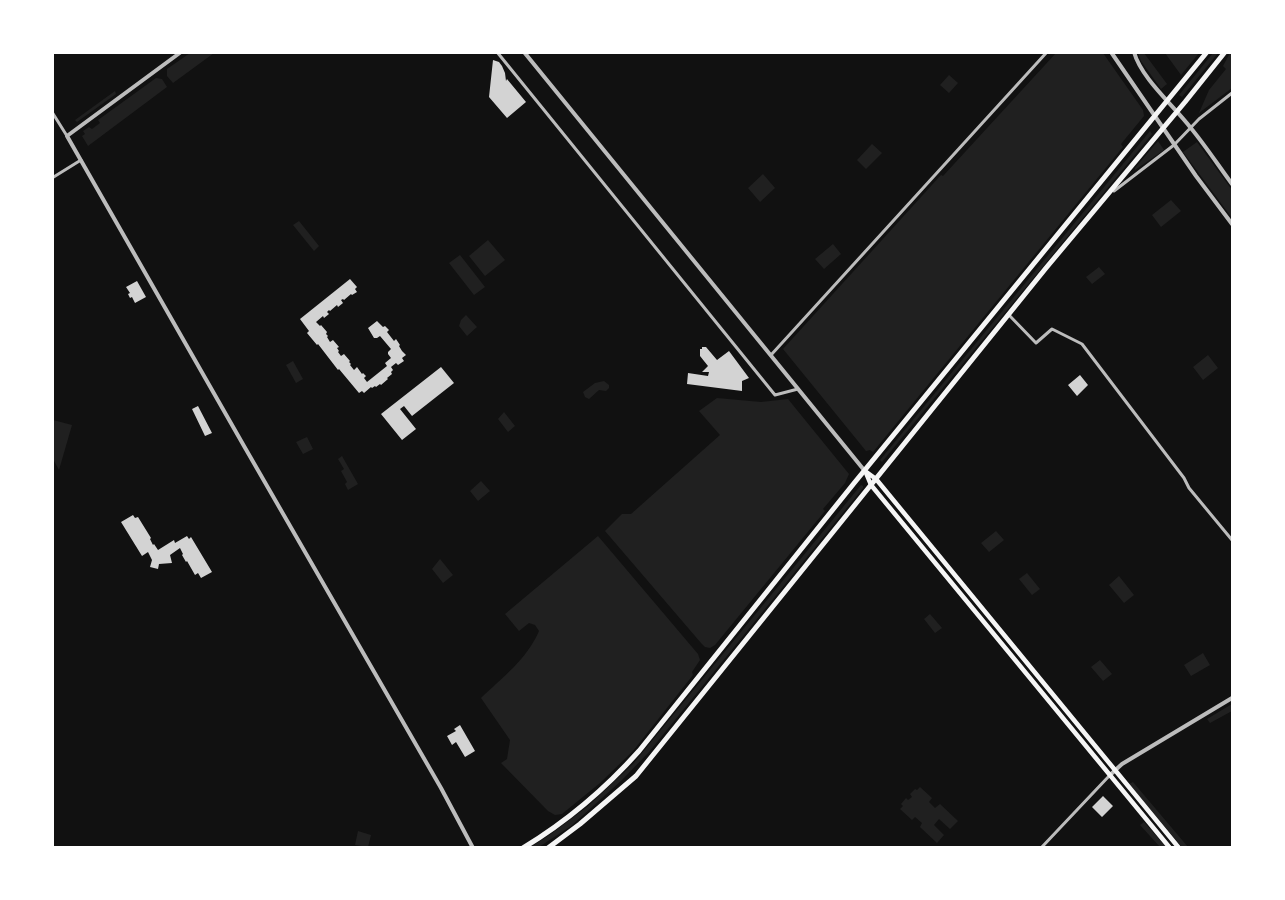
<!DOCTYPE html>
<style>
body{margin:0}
#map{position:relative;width:1285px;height:900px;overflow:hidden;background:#111;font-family:"Exo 2",sans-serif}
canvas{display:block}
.frame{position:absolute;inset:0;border:54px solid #fff;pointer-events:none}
</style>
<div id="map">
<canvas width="1285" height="900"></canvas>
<div class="frame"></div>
</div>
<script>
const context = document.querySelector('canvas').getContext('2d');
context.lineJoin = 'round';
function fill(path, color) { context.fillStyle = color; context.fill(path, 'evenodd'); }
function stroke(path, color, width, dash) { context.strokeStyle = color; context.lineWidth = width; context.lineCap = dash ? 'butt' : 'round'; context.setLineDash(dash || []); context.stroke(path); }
fill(new Path2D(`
 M190,53h24l-41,30 -6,-7v-7z
 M1056,53h47l40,57 1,6 -23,28 2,3 -250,305 -3,-2 -4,1 -83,-102 158,-174 2,1z
 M1138,53h6l23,31 -6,5 -20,-28z
 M1165,53h34l-18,22z
 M1213,53h5l-36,44 -3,-2z
 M1230,53h2v35l-33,25 10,-23 17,-21 -3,-3z
 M949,75l9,8 -9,10 -9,-8z
 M156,78l6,1 5,8 -79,59 -6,-10 3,-2 -2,-3 6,-4 3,2 8,-6 -2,-3z
 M115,91l1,3 -39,28 -2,-2z
 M1150,131l2,3 -270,328 -2,-2z
 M1158,141l6,9 -29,20v-2z
 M1197,142l35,48v28l-49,-66z
 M872,144l10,9 -16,16 -9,-9z
 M763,174l12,14 -15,14 -12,-14z
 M1171,200l10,11 -20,16 -9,-12z
 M299,221l20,25 -5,5 -21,-26z
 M488,240l17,20 -20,16 -16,-20z
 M833,244l8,10 -17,15 -9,-10z
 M460,255l25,32 -11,8 -25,-32z
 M1099,267l6,7 -13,10 -6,-7z
 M466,315l11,12 -10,9 -8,-10 2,-6z
 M1208,355l10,13 -15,12 -10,-13z
 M293,361l10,18 -7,4 -10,-18z
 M604,381l5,4v3l-3,3 -7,-1 -10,9 -4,-2 -2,-5 12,-9z
 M717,398l44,4 27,-3 61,75 -4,9 -22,26 2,2 -110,134 -5,3 -5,-1 -4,-4 -96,-112 17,-17h9l89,-79 -21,-24z
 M504,412l11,14 -7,6 -10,-13z
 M53,420l19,5 -13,45 -6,-11z
 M307,437l6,12 -10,5 -7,-12z
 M342,456l16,28 -10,6 -3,-6 2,-2 -6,-11 3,-2 -6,-10z
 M481,481l9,10 -12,10 -8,-10z
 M861,485l2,1v2l-214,264 -27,28 -51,46 -32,21h-8l20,-13 36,-27 46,-43z
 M996,531l8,9 -15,12 -8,-9z
 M598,536l100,118 2,6 -8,12 1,3 -60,76 -33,32 -38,31 -7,1 -7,-4 -47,-48 6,-4 3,-19 -29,-42c22,-21 46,-39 58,-67l-4,-6 -6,-2 -10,8 -14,-17z
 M440,559l13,16 -10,8 -11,-14z
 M1027,573l13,16 -8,6 -13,-16z
 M1119,576l15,19 -10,8 -15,-18z
 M930,614l12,14 -7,5 -11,-14z
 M1203,653l7,12 -19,11 -7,-11z
 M1100,660l12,14 -9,7 -12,-14z
 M1232,704v7l-22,12 -3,-4z
 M1133,782l55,65h-6l-53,-63z
 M920,787l12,11 -3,4 6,6 5,-4 18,17 -8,8 -11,-10 -5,6 10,10 -7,8 -17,-16 2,-4 -7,-6 -3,3 -12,-11 3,-3 -2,-2 5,-6 2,2 4,-3 -2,-3 5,-5 2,1z
 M1144,822l22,25h-6l-20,-22z
 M358,831l13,4 -3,12 -13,-2z`), '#202020');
fill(new Path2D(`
 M493,60l6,2 3,4 3,7 1,8 1,-2 19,23 -19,16 -18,-21z
 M350,279l7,8 -2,2 2,3 -5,3 -1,-1 -7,6 -1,-1 -2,1 2,3 -5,4 -1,-2 -7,6 -1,-1 -2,2 2,2 -5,4 -1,-2 -7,6 4,4 1,-1 6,7 -1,2 2,2 -1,1 3,5 3,-2 6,7 -2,1 2,3 -1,1 3,4 3,-2 6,7 -1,1 2,2 -1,1 4,5 3,-3 5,7 1,-1 3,3 -2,2 3,4 20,-16 -2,-3 6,-5 -3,-4v-2l3,-3 -11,-13 -3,2h-3l-6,-10 9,-7 6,6 2,-1 4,4 -2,2 7,9 2,-2 4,6 -1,1 3,5 4,4 -4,3 2,3 -6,4 -2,-2 -5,4 2,3 -2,2 1,2 -5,4 1,1 -7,6 -1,-1 -4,3 -1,-1 -3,2 -1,-1 -7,6 -2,-2 -3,2 -20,-24 -1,1 -20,-26 -1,1 -10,-12 2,-2 -9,-12z
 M137,281l9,16 -11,6 -3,-6 -2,1 -2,-4 2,-1 -4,-6z
 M702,347h4l11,13 12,-9 20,27 -7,3v10l-55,-7 1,-11 20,3 1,-4h-7l6,-6 -8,-10v-7h2z
 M441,367l13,16 -42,33 -8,-10 -4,3 16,20 -14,11 -21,-26z
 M1080,375l8,10 -11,11 -9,-11z
 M198,406l14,27 -7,3 -13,-27z
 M133,515l2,3 3,-1 13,21 -1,1 3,6 1,-1 4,6 16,-10 1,3 12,-7 2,3 2,-2 21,35 -11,6 -3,-5 -3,2 -8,-14 -1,1 -4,-7 1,-1 -3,-6 -10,7 2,8 -13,1 -1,5 -8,-2 2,-7 -4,-8 -6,4 -21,-34z
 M460,725l15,26 -10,6 -9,-15 -4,3 -5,-9 9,-5 -2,-2z
 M1103,796l10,10 -11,11 -10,-10z`), '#d3d3d3');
stroke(new Path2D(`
 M497,52l278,343 23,-6
 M52,112l15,24
 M52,178l29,-18
 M1114,191l60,-46 25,-26 33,-26
 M1008,314l28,29 16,-14 30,15 102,134 5,10 43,52
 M771,355l276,-303
 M1041,848l69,-73`), '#bcbcbc', 3);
stroke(new Path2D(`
 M181,52l-114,84 177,310 197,342 32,60
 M524,52l340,418
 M1111,52l85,124 36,48
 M1134,52c7,26 40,54 56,75 15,18 28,38 42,57
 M1110,775l12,-11 110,-66`), '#bcbcbc', 4);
stroke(new Path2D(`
 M865,471l11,8 303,369
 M866,473l5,12 299,363`), '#f5f5f5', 4.5);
stroke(new Path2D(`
 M523,848c43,-26 83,-60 116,-97l216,-269 352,-430
 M548,848l32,-24 56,-48 410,-508 139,-166 40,-50`), '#f5f5f5', 5);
</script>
